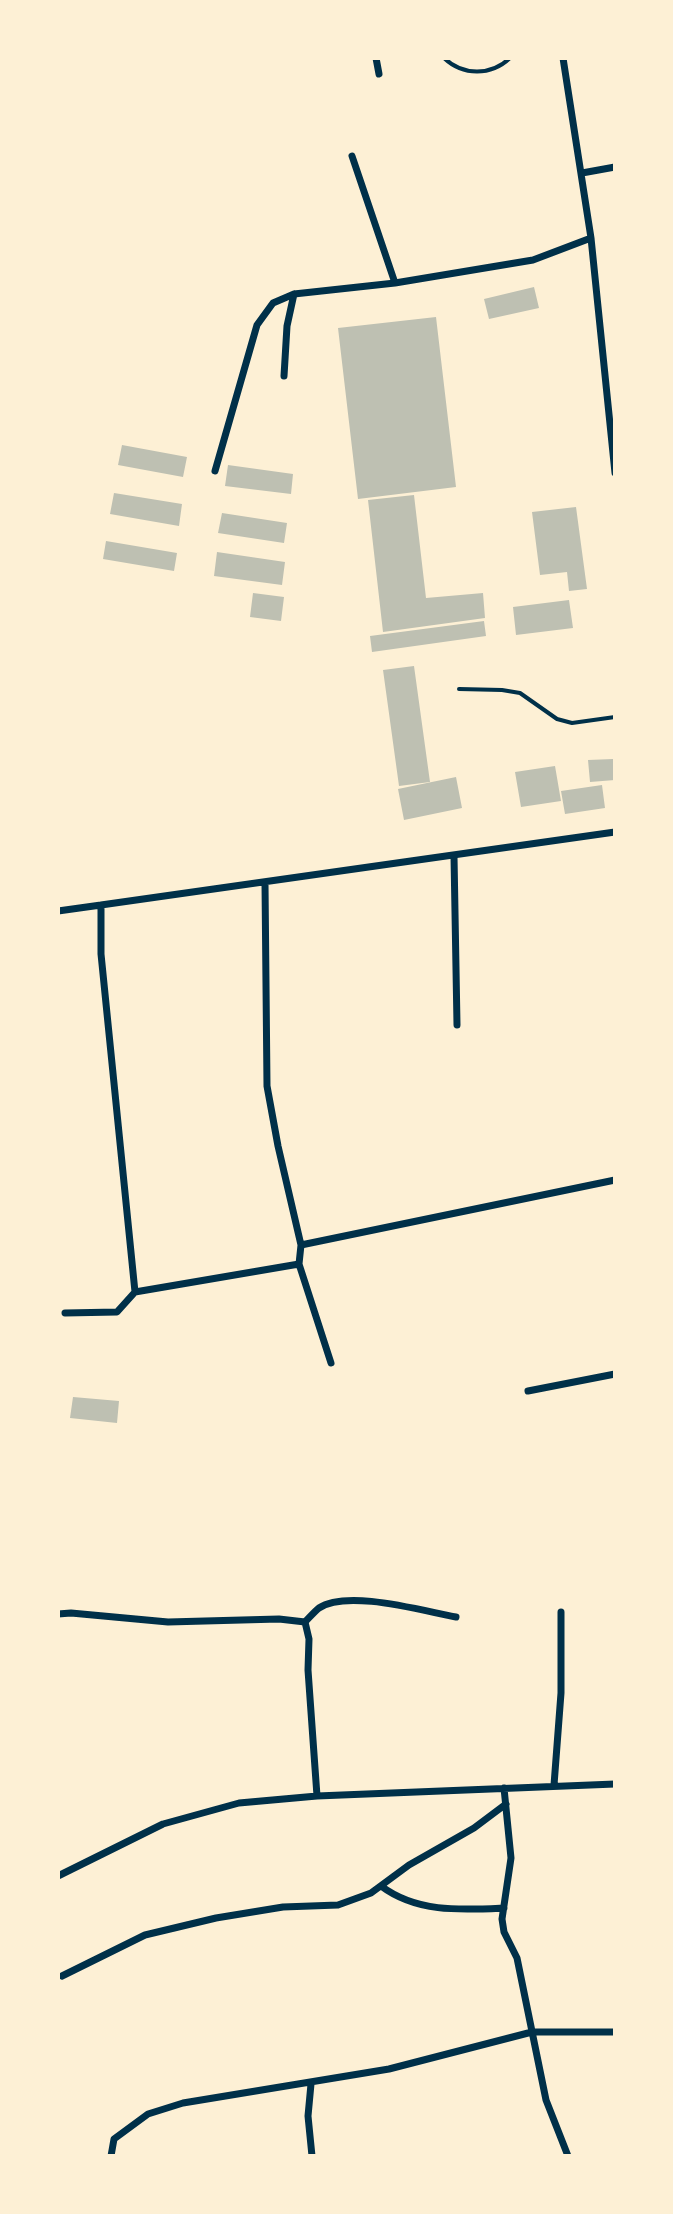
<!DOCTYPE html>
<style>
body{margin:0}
#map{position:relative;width:673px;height:2214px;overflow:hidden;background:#fdf0d5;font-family:Cabin,sans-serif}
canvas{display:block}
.frame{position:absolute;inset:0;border:60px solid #fdf0d5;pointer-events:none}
</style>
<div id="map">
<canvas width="673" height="2214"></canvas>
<div class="frame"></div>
</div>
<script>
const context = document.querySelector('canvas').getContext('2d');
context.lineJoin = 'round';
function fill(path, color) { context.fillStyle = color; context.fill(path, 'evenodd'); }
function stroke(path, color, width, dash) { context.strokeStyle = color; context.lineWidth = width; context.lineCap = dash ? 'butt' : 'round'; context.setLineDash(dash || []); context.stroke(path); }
fill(new Path2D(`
 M534,287l5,21 -50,11 -5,-20z
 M436,317l20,170 -98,12 -20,-171z
 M122,445l65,12 -4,20 -65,-12z
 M228,465l65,9 -2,20 -66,-8z
 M114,493l68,11 -3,22 -69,-12z
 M414,495l12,103 57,-5 2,25 -102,14 -15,-132z
 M576,507l11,82 -18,2 -2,-19 -27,3 -8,-63z
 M222,513l65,10 -3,20 -66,-10z
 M106,541l71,12 -3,18 -71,-12z
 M217,552l68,10 -3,23 -68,-9z
 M253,593l31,4 -3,24 -31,-4z
 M569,600l4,28 -57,7 -3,-28z
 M484,621l2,15 -114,16 -2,-16z
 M414,666l16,116 -31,4 -16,-116z
 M613,759l2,21 -25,2 -2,-22z
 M555,766l6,35 -40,6 -6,-35z
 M456,777l6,31 -58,12 -6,-31z
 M602,785l3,23 -40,6 -4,-23z
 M73,1397l46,4 -2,22 -47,-5z`), '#bec0b2');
stroke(new Path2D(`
 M444,58c19,18 47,18 66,0
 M459,689l43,1 18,3 37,26 15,4 43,-6`), '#003049', 4);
stroke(new Path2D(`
 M376,58l3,16
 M563,58l28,180 24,235
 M352,156l43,127
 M582,173l33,-6
 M284,376l3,-50 7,-32 101,-11 138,-23 58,-22
 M215,471l42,-146 16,-22 21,-9
 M454,856l3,169
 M265,883l2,203 11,60 23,99 -2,19 32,99
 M58,911l43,-6
 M301,1245l314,-65
 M135,1292l164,-28
 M65,1313l52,-1 18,-20 -34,-338v-49l514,-73
 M528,1391l87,-17
 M58,1614l13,-1 97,9 111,-3 26,3c4,-4 9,-10 14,-14 28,-19 104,3 137,9
 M305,1622l4,17 -1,31 9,126
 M554,1785l7,-92v-81
 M504,1788l7,70 -9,61 2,13 13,26 29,142 22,56
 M58,1876l105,-52 76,-21 78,-7 298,-12
 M381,1886c36,27 80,24 123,22
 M62,1976l83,-41 71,-17 67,-11 55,-2 33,-12 38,-28 65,-37 32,-24
 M311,2084l-3,32 4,40
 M111,2156l3,-17 34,-25 35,-11 206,-34 143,-37h83`), '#003049', 7);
</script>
